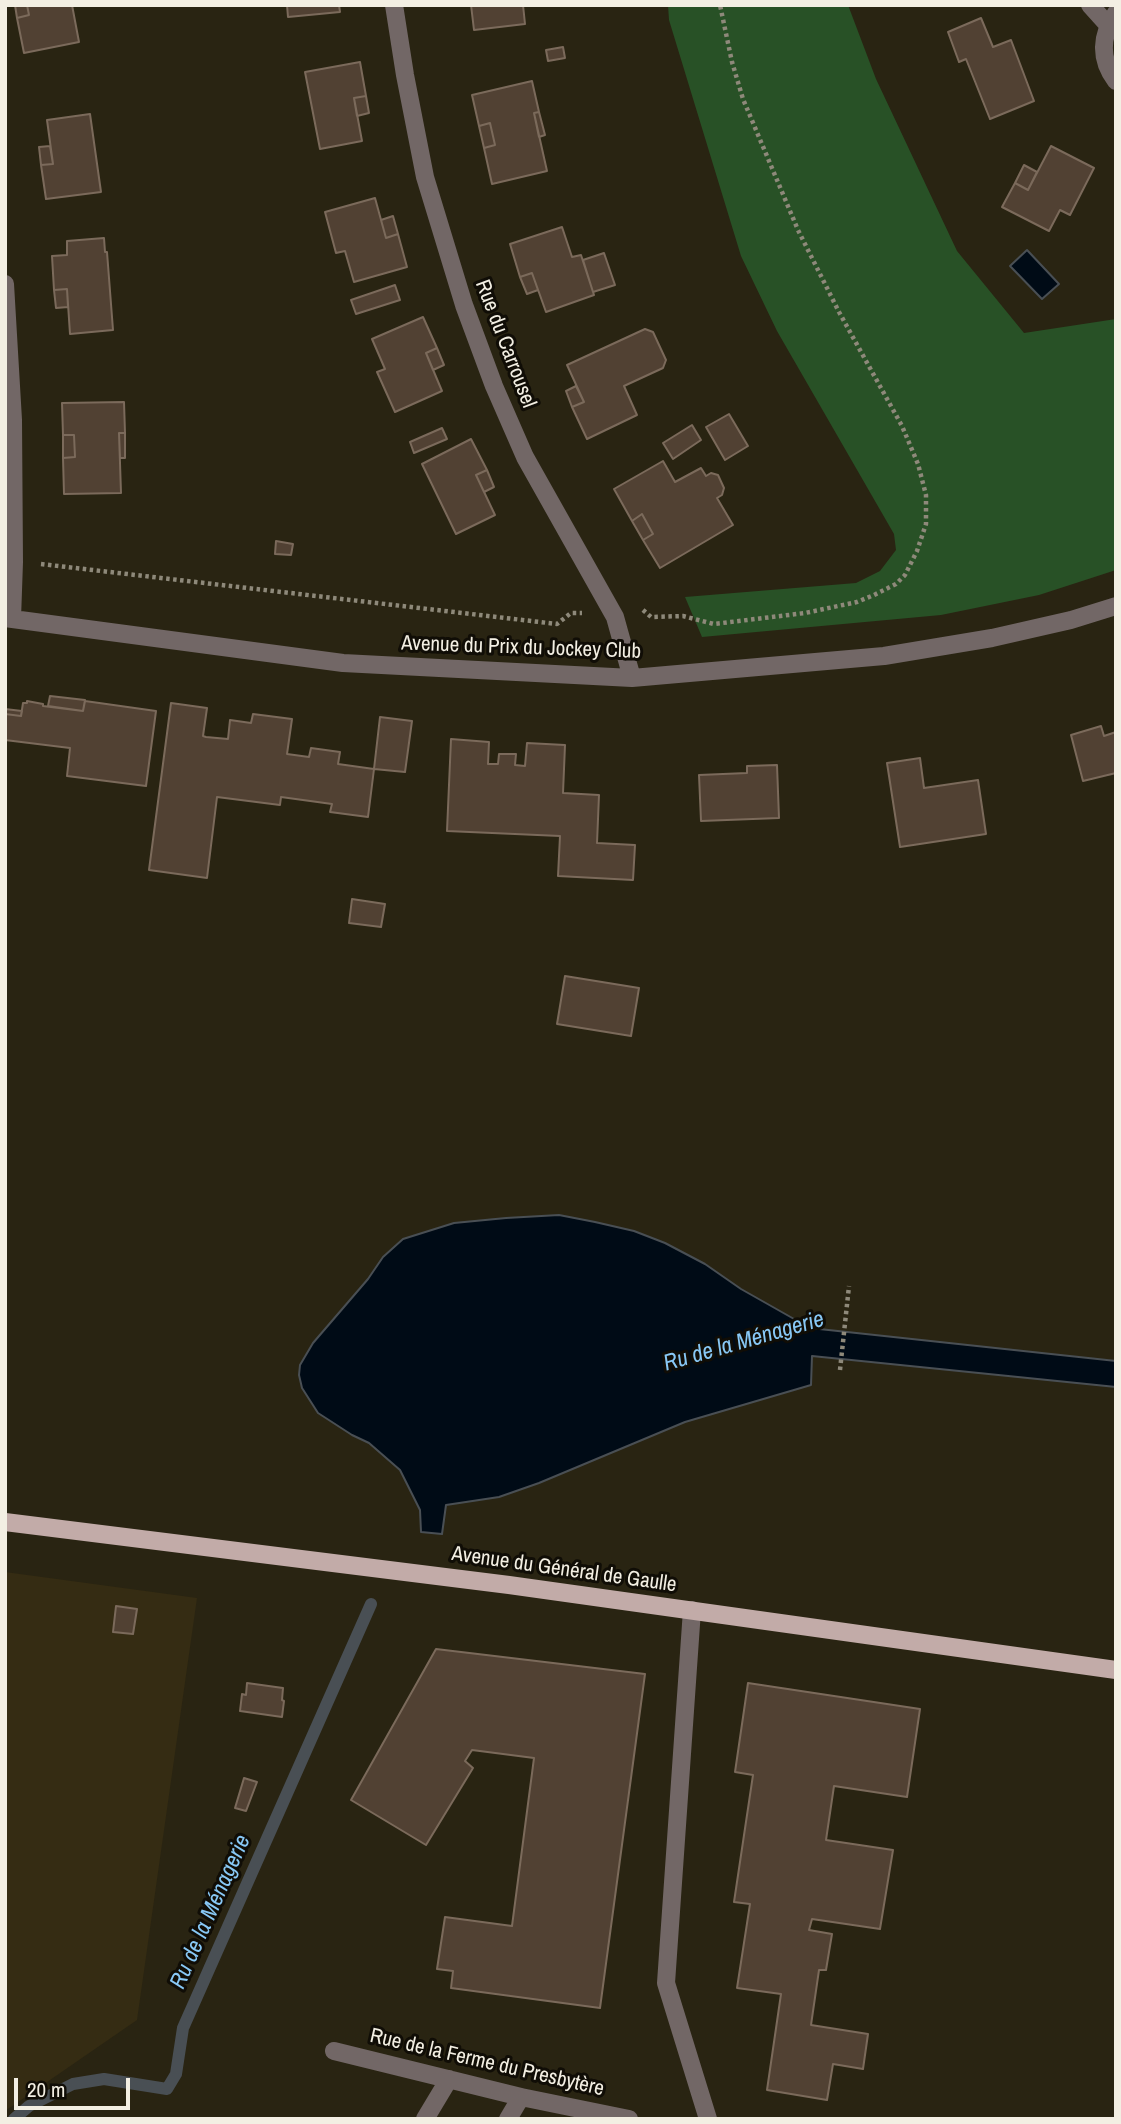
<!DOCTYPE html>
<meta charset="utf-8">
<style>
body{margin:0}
#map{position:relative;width:1121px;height:2124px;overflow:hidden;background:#292412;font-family:"Archivo Narrow",sans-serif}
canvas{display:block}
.frame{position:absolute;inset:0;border:7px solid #f3efe3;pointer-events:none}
.scale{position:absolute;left:14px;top:2078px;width:116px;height:32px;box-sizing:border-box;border:4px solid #f3efe3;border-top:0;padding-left:9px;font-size:21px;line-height:24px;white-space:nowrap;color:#f3efe3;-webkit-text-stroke:5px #100d06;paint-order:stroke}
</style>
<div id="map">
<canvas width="1121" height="2124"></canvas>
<div class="frame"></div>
<div class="scale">20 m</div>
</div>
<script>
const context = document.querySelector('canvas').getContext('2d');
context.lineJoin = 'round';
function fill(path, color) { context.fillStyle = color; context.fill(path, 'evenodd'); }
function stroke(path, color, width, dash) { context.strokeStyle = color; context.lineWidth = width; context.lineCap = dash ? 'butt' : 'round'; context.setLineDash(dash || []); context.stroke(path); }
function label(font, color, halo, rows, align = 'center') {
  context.font = font + ' "Archivo Narrow",sans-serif'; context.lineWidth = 6; context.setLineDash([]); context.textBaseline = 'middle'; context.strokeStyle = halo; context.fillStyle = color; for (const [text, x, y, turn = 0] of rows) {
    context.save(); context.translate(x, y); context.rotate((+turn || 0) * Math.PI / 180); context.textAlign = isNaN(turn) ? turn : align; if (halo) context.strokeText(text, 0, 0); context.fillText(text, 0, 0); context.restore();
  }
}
fill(new Path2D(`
 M5,1572l192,26 -60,422 -132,91z`), '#352c13');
fill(new Path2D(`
 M668,5h180l28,74 81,172 67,82 92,-14v251l-77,25 -98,20 -239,22 -17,-40 171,-14 24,-12 16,-21 -2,-16 -117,-203 -36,-75 -72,-236z`), '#285126');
const water = new Path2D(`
 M1027,250l32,34 -17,15 -32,-33z
 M559,1215l36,7 39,9 31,12 40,21 36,25 69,39 306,33v26l-304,-31 -1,29 -126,37 -146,61 -40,14 -53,8 -4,29 -21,-2 -1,-22 -20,-40 -31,-27 -17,-8 -34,-22 -16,-25 -3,-13 1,-10 13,-22 55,-64 15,-22 20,-18 51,-16 52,-5z`);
fill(water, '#000b16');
stroke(water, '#494f54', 2);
stroke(new Path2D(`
 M14,2119l15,-13 44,-22 31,-5 63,10 9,-15 7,-46 188,-424`), '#494f54', 12);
const building = new Path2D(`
 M15,5h12l2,10 -12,3z
 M27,5h45l7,37 -55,11 -7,-35 12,-3z
 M287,5h52l1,7 -52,5z
 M471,5h52l2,19 -51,6z
 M981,18l12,29 18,-7 23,61 -44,18 -24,-60 -7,3 -11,-30z
 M563,47l2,11 -17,3 -2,-11z
 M360,62l6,34 -12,2 8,43 -42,8 -15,-77z
 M532,81l7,31 -5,1 13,58 -55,13 -8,-36 11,-3 -5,-22 -11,3 -7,-31z
 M366,96l3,17 -12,3 -3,-18z
 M539,112l6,23 -6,2 -5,-24z
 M90,114l11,78 -55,7 -5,-34 12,-1 -6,-44z
 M490,123l5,22 -11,3 -5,-22z
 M50,146l3,18 -12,1 -2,-18z
 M1051,146l43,22 -24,47 -10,-5 -11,21 -47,-24 13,-24 13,7z
 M1024,165l13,7 -9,18 -13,-7z
 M375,198l11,40 12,-4 9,33 -53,15 -9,-31 -9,2 -11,-41z
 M393,216l5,18 -12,4 -5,-18z
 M562,227l10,30 9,-2 13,40 -48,17 -14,-39 -12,4 -10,-33z
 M104,238l1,14h2l6,78 -43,4 -3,-45 -13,1 -2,-34 15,-1v-14z
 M604,253l11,32 -22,7 -10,-32z
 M532,273l6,17 -11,4 -7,-17z
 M395,285l5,15 -44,14 -5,-14z
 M67,289l1,18 -12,1 -2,-18z
 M423,317l14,31 -11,5 16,38 -47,21 -18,-40 8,-3 -13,-30z
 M645,329l8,3 13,28 -3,8 -39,18 13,29 -50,24 -15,-32 12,-5 -17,-37z
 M437,348l7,17 -11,5 -7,-17z
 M576,386l8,16 -12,5 -6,-16z
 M124,402l1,31h-6l2,60 -57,1 -1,-36 12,-1 -1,-22h-11l-1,-32z
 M729,414l19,32 -23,14 -19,-33z
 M692,425l9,15 -28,19 -10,-16z
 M442,428l5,11 -33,14 -4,-11z
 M119,433h6v25h-5z
 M63,435h11l1,22 -12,1z
 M471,439l16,31 -11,5 19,40 -39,19 -34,-70z
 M663,461l12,21 26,-14 5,8 5,-3 7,2 6,13 -2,7 -5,3 16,27 -73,43 -17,-28 10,-6 -11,-20 -10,7 -18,-32z
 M487,470l7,17 -10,5 -8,-17z
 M642,514l11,20 -10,6 -11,-19z
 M276,541l17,3 -2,11 -16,-1z
 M50,696l35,4 -2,11 -35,-5z
 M27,701l16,3v2l40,5 2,-10 71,10 -10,75 -79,-10 3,-28 -65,-8v-26l16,2 2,-13h4z
 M171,703l36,5 -4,28 3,1 22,2 2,-19 21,3 2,-9 39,5 -5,35 22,3 2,-9 29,4 -2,12 36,5 -6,48 -38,-5 2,-8 -51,-7 -1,8 -63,-8 -10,81 -58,-8z
 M5,709l17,2 -1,5 -16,-2z
 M380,717l32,4 -7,51 -31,-3z
 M1101,726l3,10 12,-4v41l-33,8 -12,-46z
 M451,739l38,3 -1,22h10l1,-10h17l-1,11 10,1 2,-23 38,2 -2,48 36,2 -2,48 38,2 -2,35 -75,-4 2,-40 -113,-5z
 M920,758l4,30 54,-8 8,54 -86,13 -13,-84z
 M777,765l2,53 -78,3 -2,-46 48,-2v-7z
 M352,899l33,5 -4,23 -32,-4z
 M565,976l74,12 -8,48 -74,-12z
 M116,1606l21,3 -4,25 -20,-2z
 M436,1649l209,25 -45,334 -149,-20 2,-17 -16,-2 8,-52 67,9 22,-168 -62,-8 -7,11 8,7 -47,77 -75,-45z
 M247,1683l36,5 -1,12 2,1 -2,16 -42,-6 2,-17 4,1z
 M748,1683l172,26 -13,88 -73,-11 -8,54 67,10 -13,79 -68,-10 -3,11 23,4 -6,36h-7l-8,55 57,9 -5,35 -30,-5 -6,36 -60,-10 14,-96 -44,-6 13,-84 -16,-2 19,-127 -18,-3z
 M244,1778l13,4 -11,29 -11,-3z`);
fill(building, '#514133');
stroke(building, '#7b6a5b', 2);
stroke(new Path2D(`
 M41,564l516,60 14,-11h11
 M643,610l8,7 32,-1 31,8 91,-11 52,-11 17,-7 22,-11 9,-9 12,-24 9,-27v-29l-8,-31 -16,-38 -63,-114 -41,-82 -55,-131 -11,-37 -12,-57
 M840,1370l9,-84`), '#8e897a', 4.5, [3.5, 3.5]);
stroke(new Path2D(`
 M394,5l11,70 20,102 39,128 30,81 31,71 90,160 17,61
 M1090,5l18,20
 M1116,13c-15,22 -17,46 0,68
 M5,284l8,136 1,142 -2,57
 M5,618l338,45 289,15 252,-22 108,-18 79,-18 45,-14
 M692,1610l-26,373 42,136
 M334,2051l187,46 108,22
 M425,2119l24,-40
 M508,2119l13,-22`), '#726766', 18);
stroke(new Path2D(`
 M5,1522l504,63 607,85`), '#c2aba8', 18);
label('21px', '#f3efe3', '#100d06', [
 ["Rue du Carrousel",505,344,69],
 ["Avenue du Prix du Jockey Club",521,648,2],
 ["Avenue du Général de Gaulle",564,1570,8],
 ["Rue de la Ferme du Presbytère",487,2063,13]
]);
label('italic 23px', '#88c8f5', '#100d06', [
 ["Ru de la Ménagerie",744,1342,-16],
 ["Ru de la Ménagerie",211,1912,-66]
]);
</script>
